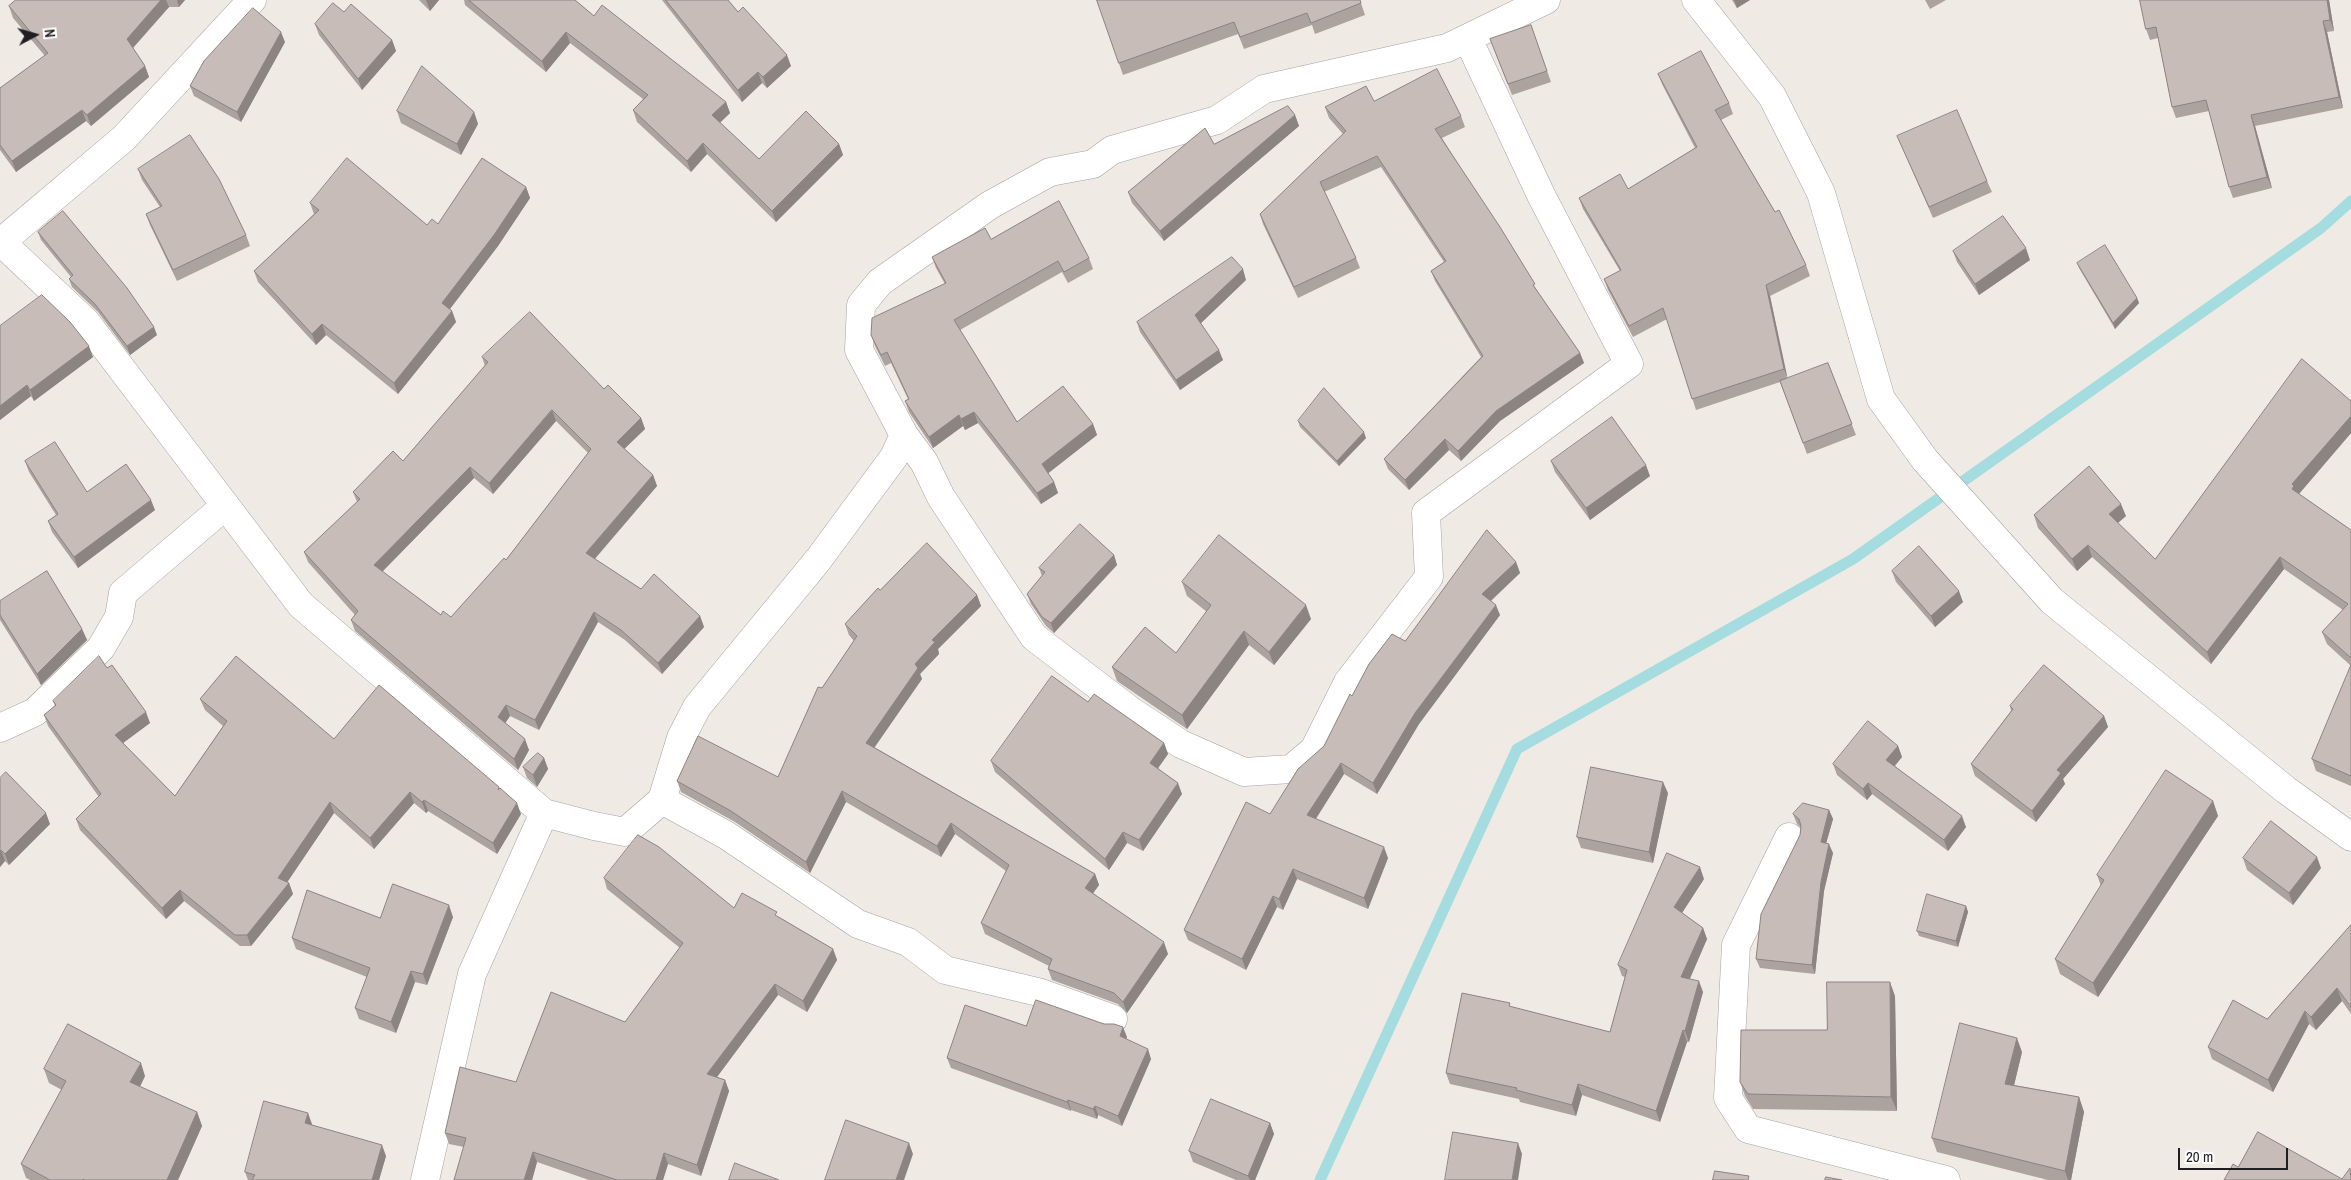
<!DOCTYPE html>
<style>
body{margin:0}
#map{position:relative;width:2351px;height:1180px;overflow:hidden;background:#f0eae5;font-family:"Archivo Narrow",sans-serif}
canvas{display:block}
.north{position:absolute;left:10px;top:10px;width:50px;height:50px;-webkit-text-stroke:4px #fff;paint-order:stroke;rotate:84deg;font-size:14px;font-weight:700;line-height:20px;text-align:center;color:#1f1f1f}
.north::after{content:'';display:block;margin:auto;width:18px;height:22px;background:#1f1f1f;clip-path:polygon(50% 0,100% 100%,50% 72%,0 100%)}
.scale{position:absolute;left:2178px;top:1148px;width:110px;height:22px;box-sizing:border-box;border:2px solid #1f1f1f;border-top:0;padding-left:6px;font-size:15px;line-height:18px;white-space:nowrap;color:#1f1f1f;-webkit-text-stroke:4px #fff;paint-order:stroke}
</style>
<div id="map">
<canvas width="2351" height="1180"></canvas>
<div class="north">N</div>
<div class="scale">20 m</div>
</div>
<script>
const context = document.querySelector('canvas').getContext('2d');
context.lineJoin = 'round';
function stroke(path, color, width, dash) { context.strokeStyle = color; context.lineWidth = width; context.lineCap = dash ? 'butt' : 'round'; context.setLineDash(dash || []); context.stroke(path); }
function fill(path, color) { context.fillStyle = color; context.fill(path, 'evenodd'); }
stroke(new Path2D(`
 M1320,1180l197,-431 336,-190 468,-331 30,-27`), '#a4dcdf', 11);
const minor = new Path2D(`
 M1696,0l76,96 49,97 60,206 44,61 127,141 234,189 65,47
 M1468,39l73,156 88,169 -203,149 3,64 -81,105 -34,68 -23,19 -47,3 -63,-28 -50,-33 -97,-74 -93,-140 -17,-35 -20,-27 -45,-85 2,-45 19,-23 110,-77 60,-33 43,-8 19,-14 105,-30 47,-31 183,-41 99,-48
 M1,242l85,80 215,283 243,208 50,13 31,6 37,-32 19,-62 16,-31 121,-147 76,-103 10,-22
 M0,243l124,-105 128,-138
 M0,728l35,-16 66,-64 18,-31 4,-24 102,-87
 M662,800l64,35 132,89 50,18 37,28 93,22 75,27
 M1789,837l-53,108 -8,153 20,31 198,51
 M425,1180l47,-206 72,-161`);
stroke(minor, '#a3a3a3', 29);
stroke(minor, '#fff', 28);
fill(new Path2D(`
 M16,0h169l-6,7h-10l-36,41 12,18 4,11 -58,49 -5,-5 -70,51 -16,-22v-62l45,-32 -32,-38 -4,-12z
 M419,0h20l-9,11z
 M464,0h111l19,16 132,86 4,11 -10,10 39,36 80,-15 4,11 -67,67 -69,-68 -16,18 -54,-50 -4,-12 10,-11 -73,-56 -24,29 -81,-67z
 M662,0h66l10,12 53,54 -24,22 -5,-5 -20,19z
 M1097,0h263l5,15 -50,19 -3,-9 -68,24 -6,-15 -115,41z
 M1732,0h18l-13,8z
 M1925,0h21l-16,9z
 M2140,0h189l5,31 -7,1 16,76 -88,18 17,62 -39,10 -4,-11 -20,-76 -33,7 -4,-11 -14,-69 -8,2 -4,-11z
 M344,12l48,28 4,11 -34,39 -43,-55 -4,-11z
 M1531,25l20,57 -39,13 -22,-56z
 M285,42l-44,80 -47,-26 -4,-10z
 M1658,74l71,29 4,11 -12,6 85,145 4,11 -40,20 17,83 41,-16 28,72 -49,19 -27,-72 -84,28 -29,-91 -34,18 -25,-47 -4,-11 16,-8 -37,-62 -4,-11 49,-9 67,-41 -33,-64z
 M1374,101l87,15 4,11 -23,11 96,154 42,61 4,10 -84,58 -39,40 -12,-11 -40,40 -21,-21 -4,-10 97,-102 -46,-76 -4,-10 13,-9 -63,-95 -57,25 32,66 4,10 -62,30 -35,-74 -3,-10 83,-80 -14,-16 -4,-11z
 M397,111l77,1 4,12 -17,31 -60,-32z
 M1295,115l4,11 -135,115 -32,-38 -4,-11 86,-48z
 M1897,136l90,45 5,11 -59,26 -31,-71z
 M138,169l108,66 4,11 -73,35 -27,-56 -4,-11 14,-7 -18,-27z
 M526,187l4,11 -32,48 -48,63 2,2 4,11 -58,72 -72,-59 -10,10 -58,-63 -4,-11 60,-57 -4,-11 117,22 11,-1z
 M38,232l119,103 -27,20 -32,-43 -26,-25 -3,-8 2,-2 -30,-37z
 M991,239l98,19 4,11 -25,14 -6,-11 -102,58 57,92 76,2 4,11 -49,38 6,9 4,11 -17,11 -63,-81 -13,7 -2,-4 -30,22 -24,-36 -4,-11 3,-2 -17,-36 -6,3 -10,-20 -4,-11 74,-51 -9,-16 -4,-11z
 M1953,251l77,9 -51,35 -22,-33z
 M2077,263l60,35 2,5 -24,26 -36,-61z
 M1246,280l-45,43 22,37 -43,30 -40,-58 -3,-10z
 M0,326l93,31 -59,44 -3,-5 -31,24z
 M482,357l122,32 37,29 4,11 -21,20 29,26 4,11 -62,73 46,30 59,27 4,11 -42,47 -37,-34 -27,-18 -59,108 -29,-14 -5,7 24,27 -11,20 -163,-139 -4,-11 4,-5 -47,-53 -4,-10 53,-50 -4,-10 50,-31 82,-95zM556,421l32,32 -82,107 -55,57 -10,-2 -59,-43 92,-94 19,16z
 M2351,401v32l-52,61 52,36v256l-35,-15 -4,-12 39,-93 -24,-22 -5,-12 21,-22 -59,-41 -73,95 -119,-107 -15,14 -39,-43 -4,-13 92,1 -8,7 37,36z
 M1298,421l68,17 -27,28 -39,-39z
 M25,461l62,31 68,18 -77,58 -26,-36 -4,-11 8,-6 -27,-43z
 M1551,461l99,15 -60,44 -35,-48z
 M1114,555l3,10 -63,68 -8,-7 -15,-22 -4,-10 15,-18 -3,-8z
 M1516,562l4,11 -29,28 9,14 -81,109 -42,70 -33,-20 -28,45 72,39 -20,51 -71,-30 -14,31 -6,-3 -31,63 -58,-30 -4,-10 86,-116 54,-68 28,-50 53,-55z
 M1892,571l71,31 -28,25 -39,-45z
 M1182,582l129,37 -37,46 -25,-20 -62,84 -70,-48 -5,-14 64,-14 31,-41 -20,-16z
 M880,590l97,5 4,11 -43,43 1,5 -19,20 2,5 -48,68 221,127 4,11 -6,8 75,61 -41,59 -9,-9 -66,-24 -4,-11 1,-3 -64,-32 -4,-11 25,-52 -51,-37 -14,23 -95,-55 -36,71 -75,-51 -54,-30 -4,-11 101,-4 44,-89 32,-47 -5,-6 -4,-11z
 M0,601l82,28 5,11 -46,45 -41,-65z
 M107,668l43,55 -27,20 52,53 48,-70 -18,-16 -5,-11 299,89 22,26 -24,40 -69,-43 -2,2 -12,-10 -40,46 -40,-36 -47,69 2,1 4,11 -42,52h-11l-56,-45 -18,18 -86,-89 -4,-11 23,-22 -51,-71 -4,-11 11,-9 -2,-5z
 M1088,702l76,41 4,11 -10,14 24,26 -39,57 -16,-8 -18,27 -114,-98 -4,-11z
 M2010,706l94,10 4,11 -45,52 2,5 -29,38 -61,-46 -4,-12 40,-53z
 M1898,746l4,11 -7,9 71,61 -18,24 -76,-57 -5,6 -30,-25 -4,-11z
 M544,758l4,11 -11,18 -10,-9 -4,-11z
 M0,778l50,46 -41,41 -4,-4 -5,6z
 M1668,793l-15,70 -72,-15 -4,-11z
 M2213,801l5,15 -120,181 -38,-23 -5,-15 46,-73 -4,-11z
 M1829,810l4,9 -7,24 7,10 -9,38 -9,83 -55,-6 -4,-9 44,-124 1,-7 -4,-4 -4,-10z
 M2243,858l78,10 -28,37 -46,-35z
 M604,878l130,30 45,9 54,32 4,11 -30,52 -29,-17 -61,82 8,3 4,11 -28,85 -33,-12 -5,16h-74l-52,-18 -5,18h-78l10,-33 -15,-3 -4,-11 71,-51 109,-60 55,-74 -73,-59z
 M1704,879l-22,34 21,15 4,11 -18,40 14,13 -14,50h-2l-27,80 -78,-27 -6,21 -56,-14 -1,-3 -69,-15 -4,-11 65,-66 99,25 15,-55 -3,-1 -4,-11z
 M1966,906l2,6 -10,35 -39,-11 -2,-5z
 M453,917l-26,68 -12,-3 -19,51 -37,-14 -4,-11 12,-31 -71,-28 -4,-11 88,-20z
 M2351,925v89l-9,-13 -26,29 -7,-6 -36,68 -61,-33 -4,-12 59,-28z
 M1895,996l2,115 -144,-2 -8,-13 -5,-14z
 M1026,1026l101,11 -1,2 25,20 -29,67 -24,-11 -1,4 -26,-9v1l-120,-43 -4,-10z
 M2022,1052l-8,33 65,12 5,15 -13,68h-23l-111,-28 -5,-14z
 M44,1069l101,7 -5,11 57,25 5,14 -24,54h-148l-4,-2 -5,-14 41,-74 -13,-7z
 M1270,1123l4,11 -19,46h-19l-43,-18 -4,-11z
 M312,1124v1l74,31 -7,24h-131l-3,-8z`), '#aca29e');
fill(new Path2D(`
 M161,0h5l3,7 -38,43 -4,-11z
 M177,0h8l-6,7z
 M426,0h13l-9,11z
 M1734,0h16l-13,8z
 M2327,0h2l5,31 -4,-11z
 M2323,21l4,11 16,76 -4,-11z
 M281,32l4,10 -44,80 -4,-10z
 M566,32l4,11 -24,29 -4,-11z
 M392,40l4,11 -34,39 -4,-11z
 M787,55l4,11 -24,22 -4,-11z
 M145,66l4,11 -58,49 -4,-11z
 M758,72l4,11 -20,19 -4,-12z
 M726,102l4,11 -14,13 -4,-11z
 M82,110l4,11 -70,51 -4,-11z
 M474,112l4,12 -17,31 -4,-11z
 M1295,115l4,11 -135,115 -4,-10z
 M2251,115l4,11 17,62 -5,-11z
 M703,143l4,11 -16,18 -4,-11z
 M839,144l4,11 -67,67 -4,-11z
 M526,187l4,11 -32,48 -52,68 -4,-11z
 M2026,248l4,12 -51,35 -4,-11z
 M1243,269l3,11 -47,45 -4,-10z
 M1766,285l4,11 18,84 -4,-11z
 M2137,298l2,5 -24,26 -2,-6z
 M452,311l4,11 -58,72 -4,-11z
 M322,324l4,11 -10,10 -4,-11z
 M154,327l3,8 -27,20 -3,-9z
 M89,346l4,11 -59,44 -4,-11z
 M1219,350l4,10 -43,30 -4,-10z
 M1580,353l4,10 -84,58 -39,40 -3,-10 38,-40z
 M27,385l4,11 -31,24v-14z
 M552,410l4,11 -63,73 -4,-11z
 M974,412l4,11 -13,7 -4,-11z
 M959,415l4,11 -30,22 -4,-11z
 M2351,416v17l-53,62 -6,-6v-5z
 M641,418l4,11 -25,24 -3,-11z
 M1093,424l4,11 -51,40 -4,-11z
 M1364,432l2,6 -27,28 -2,-5z
 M1445,439l4,11 -40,40 -4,-10z
 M1646,465l4,11 -60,44 -4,-12z
 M470,467l4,11 -96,98 -4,-11z
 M653,475l4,11 -67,78 -4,-11z
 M1054,482l4,11 -17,11 -4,-11z
 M151,500l4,10 -77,58 -4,-11z
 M2121,504l5,12 -12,10 -5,-12z
 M2088,545l4,12 -15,14 -5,-12z
 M1114,555l3,10 -63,68 -3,-10z
 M2280,557l4,12 -73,95 -4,-12z
 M1516,562l4,11 -34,32 -4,-11z
 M1959,591l4,11 -28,25 -4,-11z
 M977,595l4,11 -43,43 1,5 -19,20 2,5 -52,75 -4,-11 49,-79 17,-24z
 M1306,605l5,14 -37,46 -5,-13z
 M1496,605l4,10 -81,109 -42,70 -4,-11 42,-70z
 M594,612l4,10 -59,108 -4,-10z
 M700,616l4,11 -42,47 -4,-11z
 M82,629l5,11 -46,45 -4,-11z
 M1244,631l5,14 -62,84 -5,-14z
 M506,705l4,11 -8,12 -4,-11z
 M146,712l4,11 -31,23 -4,-11z
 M2104,716l4,11 -45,52 2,5 -29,38 -4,-11 25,-41z
 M525,739l4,11 -11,20 -4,-11z
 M1164,743l4,11 -14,20 -4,-11z
 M1898,746l4,11 -12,14 -4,-11z
 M544,758l4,11 -11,18 -4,-12z
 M1341,763l3,11 -33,52 -4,-11z
 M1663,782l5,11 -15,70 -4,-11z
 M1178,783l4,11 -39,57 -4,-11z
 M1868,783l4,11 -5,6 -4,-11z
 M842,791l4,11 -36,71 -4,-11z
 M410,792l4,11 -40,46 -4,-11z
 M424,800l4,11 -2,2 -4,-11z
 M2213,801l5,15 -120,181 -5,-14z
 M330,802l4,11 -52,77 -4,-12z
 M517,803l4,11 -24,40 -4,-11z
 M1829,810l4,9 -9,32 -3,-9z
 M46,813l4,11 -41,41 -4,-11z
 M1962,816l4,11 -18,24 -4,-11z
 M951,823l4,11 -14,23 -4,-11z
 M1123,832l4,11 -18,27 -4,-11z
 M1829,844l4,9 -9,38 -9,83 -3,-9 9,-83z
 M1384,847l4,11 -20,51 -4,-11z
 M1,850l4,11 -5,6v-15z
 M2317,857l4,11 -28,37 -4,-12z
 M1700,867l4,12 -26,40 -4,-12z
 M1293,869l4,10 -14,31 -4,-11z
 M1095,874l4,11 -10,14 -4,-11z
 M289,883l4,11 -42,52 -4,-11z
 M180,890l4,11 -18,18 -4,-11z
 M1273,896l4,11 -31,63 -4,-11z
 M449,905l4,12 -26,68 -4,-11z
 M1966,906l2,6 -10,35 -2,-6z
 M1703,928l4,11 -21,49 -5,-11z
 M1164,942l4,12 -41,59 -4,-11z
 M833,949l4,11 -30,52 -4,-11z
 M411,971l4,11 -19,51 -5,-11z
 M1699,981l4,11 -14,50 -4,-11z
 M1890,982l5,14 2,115 -6,-14z
 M775,984l3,11 -67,90 -4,-11z
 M2337,988l5,13 -26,29 -5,-13z
 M2305,1011l4,13 -36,68 -5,-12z
 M1123,1027l4,10 -4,9 -3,-10z
 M1683,1030l4,12 -27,80 -4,-11z
 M2017,1038l5,14 -11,46 -6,-14z
 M1148,1049l3,10 -29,67 -4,-10z
 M141,1063l4,13 -10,20 -5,-14z
 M725,1080l4,11 -28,85 -4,-11z
 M1578,1084l4,11 -6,21 -4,-11z
 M2079,1097l5,15 -13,68h-3l-3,-9z
 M1068,1100l3,10v1l-4,-9z
 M1095,1106l3,9 -1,4 -4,-10z
 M197,1112l5,14 -24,54h-11z
 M308,1113l4,11 -3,10 -4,-11z
 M1270,1123l4,11 -19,46h-5l-2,-4z
 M909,1143l4,11 -9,26h-8z
 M1518,1143l4,11 -4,26h-6z
 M382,1145l4,11 -7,24h-7z
 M533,1152l4,10 -5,18h-8z
 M664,1153l4,11 -5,16h-7z`), '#8c8481');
const building = new Path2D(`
 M16,0h145l-34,39 18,27 -58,49 -5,-5 -70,51 -12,-16v-57l48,-35 -39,-47z
 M469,0h106l19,16 8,-11 124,97 -14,13 47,44 47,-48 33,33 -67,67 -69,-68 -16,18 -54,-51 15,-15 -82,-63 -24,29z
 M666,0h62l10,12 5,-5 44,48 -24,22 -5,-5 -20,18z
 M1097,0h263l1,3 -50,20 -4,-10 -67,24 -6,-15 -115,41z
 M2140,0h187l3,20 -7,1 16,76 -88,18 16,62 -38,10 -23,-87 -34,7 -16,-80 -10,2z
 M333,3l11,9 7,-8 41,36 -34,39 -43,-55z
 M253,8l28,24 -44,80 -47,-26 14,-25z
 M1531,25l16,46 -39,13 -18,-45z
 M1701,51l28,52 -14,7 60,102 4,-2 27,55 -40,20 18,84 -92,30 -29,-91 -34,18 -25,-47 17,-9 -42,-72 41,-24 8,15 69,-42 -39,-73z
 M422,66l52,46 -17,32 -60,-33z
 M1437,69l24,47 -26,13 65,98 35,57 -2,1 47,68 -84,58 -38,40 -13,-12 -40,41 -21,-21 99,-103 -52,-85 15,-10 -69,-105 -57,26 36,76 -62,29 -34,-73 86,-83 -21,-24 41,-21 8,15z
 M1288,106l7,9 -135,116 -32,-39 77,-64 9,16z
 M1957,110l30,71 -58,26 -32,-71z
 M190,135l29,44 27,56 -73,35 -27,-56 16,-8 -24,-37z
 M347,158l80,67 5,-6 6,5 44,-66 44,29 -32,48 -52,68 10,8 -58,72 -72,-59 -10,10 -58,-63 65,-61 -9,-7z
 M1059,201l30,57 -25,14 -6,-11 -104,59 63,102 46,-36 30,38 -51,40 12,18 -17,11 -63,-81 -13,7 -2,-4 -30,22 -24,-36 4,-2 -22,-47 -6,3 -10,-20 1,-17 74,-35 -14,-26 53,-29 6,11z
 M63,211l64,77 27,39 -27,19 -32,-42 -26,-25 4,-4 -35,-43z
 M2003,216l23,32 -51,36 -22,-33z
 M2105,245l32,53 -24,25 -36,-60z
 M1232,257l11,12 -48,46 24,35 -43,30 -39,-58z
 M42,295l28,27 19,24 -59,44 -3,-5 -27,21v-80z
 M530,312l74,77 4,-4 33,33 -24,24 36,33 -67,78 55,36 13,-15 46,42 -42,47 -37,-33 -27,-18 -59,108 -29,-15 -8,12 27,22 -11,20 -163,-139 7,-9 -54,-59 56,-53 -7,-7 40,-41 10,10 85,-99 -6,-5zM552,410l39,39 -85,111 -2,-2 -53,59 -8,-6 -2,4 -67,-50 96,-98 19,16z
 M2302,359l49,42v15l-59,68 2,2 -2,3 59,41v128l-29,-26 26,-28 -68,-47 -73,95 -119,-107 -16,14 -38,-44 55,-49 32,38 -12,10 46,45z
 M1828,363l24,61 -49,19 -23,-62z
 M1324,388l40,44 -27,29 -39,-40z
 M1612,417l34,48 -60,43 -35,-47z
 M55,442l32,50 39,-28 25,36 -77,57 -26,-36 10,-7 -33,-53z
 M1080,524l34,31 -63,68 -9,-6 -15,-23 18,-22 -6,-4z
 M1487,530l29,32 -34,32 14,11 -81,108 -42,70 -32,-20 -34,52 77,32 -20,51 -71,-29 -14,30 -6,-3 -31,63 -58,-29 62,-128 24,12 28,-45 26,-23 26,-52 2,2 17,-32 23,-30 13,7z
 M1219,535l87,70 -37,47 -25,-21 -62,84 -70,-48 33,-40 31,26 35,-48 -29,-23z
 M927,543l50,52 -45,45 3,2 -20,22 3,4 -52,75 229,131 -10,14 79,54 -41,60 -9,-9 -66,-24 4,-10 -71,-36 28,-58 -58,-42 -14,23 -95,-55 -36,71 -75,-51 -54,-30 21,-45 80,41 40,-90 4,1 35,-52 -12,-12 33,-36 2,2z
 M1919,546l40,45 -28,25 -39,-45z
 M47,571l35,58 -45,45 -37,-59v-14z
 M99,656l8,12 5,-3 34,47 -31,23 60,61 52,-75 -27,-22 36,-43 98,83 45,-54 120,102 -1,3 2,-2 17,15 -24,40 -69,-43 -2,2 -12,-10 -40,46 -40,-36 -52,76 11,5 -42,52h-12l-55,-45 -18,18 -86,-89 25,-25 -57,-79 12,-10 -3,-4z
 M2044,665l60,51 -47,54 4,3 -29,38 -61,-47 42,-55 -3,-3z
 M2351,665v111l-39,-17z
 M1052,676l36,26 6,-8 70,49 -14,20 28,20 -39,57 -16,-8 -18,27 -114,-98z
 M1868,721l30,25 -12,14 76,56 -18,24 -76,-57 -5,6 -30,-25z
 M538,753l6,5 -11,17 -10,-8z
 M1591,767l72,15 -14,70 -72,-15z
 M2166,770l47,31 -120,182 -38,-24 49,-79 -7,-5z
 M6,772l40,41 -41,41 -4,-4 -1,2v-74z
 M1803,803l26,7 -8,32 8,2 -8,38 -9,83 -56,-6 5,-45 39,-79 1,-9 -2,-7 -6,-5z
 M2271,821l46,36 -28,36 -46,-35z
 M638,835l21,12 75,61 8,-15 35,19 -2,3 58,34 -30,52 -28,-17 -68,90 18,6 -28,85 -33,-12 -8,27h-39l-84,-28 -9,28h-70l12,-42 -21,-5 15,-66 56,15 35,-90 74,30 58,-79 -79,-65z
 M1667,853l33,14 -26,40 29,21 -22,49 18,4 -14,50 -2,-1 -27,81 -78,-27 -6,21 -56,-15 1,-2 -71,-15 16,-80 48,10 -1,3 101,26 17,-62 -9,-5z
 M393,884l56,21 -26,69 -12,-3 -20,51 -36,-14 15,-40 -78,-30 15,-48 73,28z
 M1927,894l39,12 -10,35 -39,-10z
 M2351,925v82l-14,-19 -26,29 -6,-6 -37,69 -60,-33 25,-47 34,19z
 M1827,982h63l1,115 -143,-3 -8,-12 1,-52h86z
 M1036,1000l68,24h10l9,3 -3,9 28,13 -30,67 -23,-10 -2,3 -25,-9 -1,2 -120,-44 18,-53 61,21z
 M1960,1023l57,15 -12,46 74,13 -14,74 -133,-33z
 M68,1024l73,39 -11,19 67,30 -30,68h-82l-2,-1v1h-33l-29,-16 45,-83 -22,-12z
 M1211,1099l59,24 -22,53 -59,-25z
 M264,1101l44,12 -3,10 77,22 -10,35h-120l3,-5 -10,-3z
 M846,1120l63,23 -13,37h-71z
 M1453,1132l65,11 -6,37h-67z
 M2258,1132l84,47 8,-11 1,12h-127l9,-16 5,3z
 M735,1163l44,17h-50z
 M1715,1171l34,5 -1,4h-35z
 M1826,1177l16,3h-17z`);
fill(building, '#c8bcb8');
stroke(building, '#8c8481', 1);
</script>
